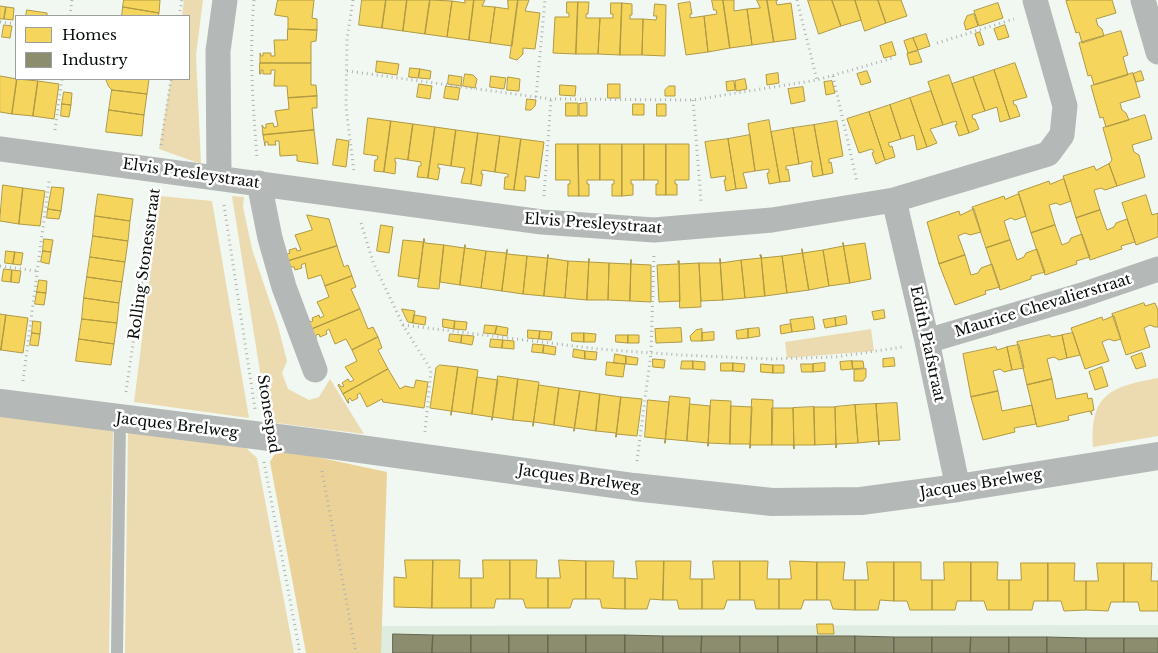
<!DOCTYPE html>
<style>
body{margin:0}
#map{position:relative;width:1158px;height:653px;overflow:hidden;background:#f0f8f1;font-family:"Libre Baskerville",serif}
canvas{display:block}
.legend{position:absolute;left:15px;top:15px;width:175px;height:65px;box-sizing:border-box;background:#fff;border:1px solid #9c9e9d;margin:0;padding:6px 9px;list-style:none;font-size:15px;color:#080d09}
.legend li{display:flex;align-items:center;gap:10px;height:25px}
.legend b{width:25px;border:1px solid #9c9e9d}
</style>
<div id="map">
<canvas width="1158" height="653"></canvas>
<ul class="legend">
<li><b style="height:14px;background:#f6d55c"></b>Homes</li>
<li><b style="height:14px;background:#8c8c6e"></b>Industry</li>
</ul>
</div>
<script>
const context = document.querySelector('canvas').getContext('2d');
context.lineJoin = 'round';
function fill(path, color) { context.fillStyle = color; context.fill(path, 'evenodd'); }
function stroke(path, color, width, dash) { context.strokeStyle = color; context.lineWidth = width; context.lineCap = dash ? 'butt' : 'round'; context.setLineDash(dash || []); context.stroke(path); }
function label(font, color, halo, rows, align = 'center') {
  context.font = font + ' "Libre Baskerville",serif'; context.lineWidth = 5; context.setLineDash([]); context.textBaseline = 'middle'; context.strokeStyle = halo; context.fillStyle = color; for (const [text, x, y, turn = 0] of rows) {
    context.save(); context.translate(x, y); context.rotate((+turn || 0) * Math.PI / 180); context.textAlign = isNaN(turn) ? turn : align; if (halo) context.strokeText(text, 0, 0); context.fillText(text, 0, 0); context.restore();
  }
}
fill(new Path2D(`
 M1158,625v28h-778l-3,-27z`), '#deeddf');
fill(new Path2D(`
 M184,0h19l-7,55 5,109 -42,-15 12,-70h18v-63h-7z
 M160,196l52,5 37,217 -115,-16z
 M232,196l12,1 -1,10 9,42 26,77 9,35 -5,12 6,16 21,11 10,-3 11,-18 34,55 -96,-12z
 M871,329l3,22 -87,7 -2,-16z
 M1158,378v58l-65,11c-3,-54 18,-60 65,-69z
 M0,414l113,15 -4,224h-109z
 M128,430l118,18 11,10 37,195h-169z`), '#ecdab1');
fill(new Path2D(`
 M284,450l103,22 -6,181h-75l-36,-191 4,-7z`), '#ead298');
const homes = new Path2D(`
 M124,0h36l-1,13 -36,-6z
 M278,0h36l-2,18 5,1v11l-29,-1v-12l-13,-2z
 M362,0h24l-4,28 -23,-3z
 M386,0h21l-4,31 -21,-3z
 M407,0h23l-5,34 -22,-3z
 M430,0l22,1 -5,36 -22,-3z
 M465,0h9l-5,40 -22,-3 5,-36 13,2z
 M474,0h11l-3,6 13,1 -5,36 -21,-3z
 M508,0h10l-6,46 -22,-3 5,-36 13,2z
 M518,0h11l-4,11 15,2 -5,36 -12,-1v6l-6,6 -7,-2z
 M712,0h11l7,48 -22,4 -4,-36 13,-2 -1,-4h-2z
 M723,0h11v11l13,-2 5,36 -22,3z
 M757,0h10l7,42 -22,3 -5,-36 13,-1z
 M767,0h11l-2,1 1,4 14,-2 5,36 -22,3z
 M808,0h24l9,26 -22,8z
 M832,0h23l6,20 -20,6z
 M855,0h23l8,23 -21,8z
 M878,0h23l6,16 -21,7z
 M1071,0h41l4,13 -20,6 2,7 4,3 2,7 -22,7 -3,-11 -3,1 -10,-32z
 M567,2h11l-2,52 -23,-1 2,-36h14v-4h-2z
 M578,2h11l-1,12h-2v4h14l-2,36h-22z
 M690,2l2,12h-2v4l14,-2 4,36 -22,3 -8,-51z
 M611,3h11l-2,52 -22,-1 2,-36h13v-4h-2z
 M622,3l10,1v11h-2v4h13l-1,36h-22z
 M998,3l5,15 -24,8 -5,-15z
 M655,4l11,1 -1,51 -23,-1 1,-36 13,1 1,-4h-3z
 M0,6l6,1 -2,12h-4z
 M6,7l8,1 -1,12 -9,-1z
 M123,7l36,6 -1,3h-36z
 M27,10l20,3v3h-21z
 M974,14l4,12 -12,4 -2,-7 3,-7z
 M4,25l8,1 -2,12 -8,-1z
 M1005,25l4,12 -11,3 -4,-11z
 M288,29l29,1 -1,11 -5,1v21h-51v-10l1,3h2v-3h8v3h4l-1,-16h13z
 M1121,31l7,24 -5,2 5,18 -34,10 -3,-10 -3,1 -9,-33z
 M980,32l4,12 -5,2 -4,-12z
 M926,34l4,12 -12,4 -5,-12z
 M913,38l5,12 -10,3 -4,-12z
 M892,42l4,13 -12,3 -4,-12z
 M918,51l4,11 -12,3 -3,-11z
 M377,61l22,3 -2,11 -21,-3z
 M260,63h51v22h5l1,11 -29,2 -1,-12h-13l1,-16h-4v4h-8v-4h-2v4h-1z
 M1015,63l12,34 -14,4 1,4h2l4,11 -10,3 -16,-49z
 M410,68l10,1 -2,9 -9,-1z
 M420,69l11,2 -1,8 -11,-1z
 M994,70l16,49 -10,3 -3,-15 -12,4 -12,-34z
 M867,71l4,11 -10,3 -4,-11z
 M1141,71l3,9 -8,2 -3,-8z
 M778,73l1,10 -12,2 -1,-10z
 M1133,73l7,24 -20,6 2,7 4,3 3,7 -23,7 -3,-10 -3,1 -9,-32z
 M465,74l8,1 4,4 -2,9 -12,-2z
 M449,75l13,2 -1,9 -13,-2z
 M949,75l20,58 -10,3 -4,-11h2l-1,-4 -13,4 -15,-43z
 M0,76l17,3 -5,35 -12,-2z
 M491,76l15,2 -2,11 -14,-2z
 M508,77l12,2 -1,12 -12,-1z
 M973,77l12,34 -13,4 1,4h2l4,10 -10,4 -17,-49z
 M17,79l21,2 -5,35 -21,-2z
 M106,79h43l-2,15 -35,-4 -3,-3z
 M745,79l2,10 -11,2 -1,-10z
 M38,81l21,3 -5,35 -21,-3z
 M734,81l1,9 -8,1 -1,-9z
 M832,81l3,12 -9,2 -2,-13z
 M419,84l13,2 -2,13 -13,-2z
 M608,84h12v14h-12z
 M560,85l16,1 -1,10 -15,-1z
 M446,86l14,2 -2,12 -14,-2z
 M669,86h6v10h-10v-6z
 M803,87l2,14 -14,3 -3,-15z
 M112,90l35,4 -3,21 -35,-5z
 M931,91l12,34 -13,4 7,14 -10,4 -17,-49z
 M64,92l8,1 -1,12 -9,-1z
 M317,96v12h-5l2,22 -51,5 -1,-10 2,3h2v-4l7,-1 1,4 4,-1 -3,-15 14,-2 -1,-11z
 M910,98l17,49 -10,3 -3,-15 -13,4 -11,-34z
 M527,99l9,1 -1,6 -4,4h-5z
 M566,103h12v13h-12z
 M587,103v13h-8v-12z
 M62,104l9,1 -2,12 -8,-1z
 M633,104h11v11h-11z
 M657,104h9v12h-9z
 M890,105l11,34 -13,4 2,4 2,-1 3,11 -10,3 -16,-48z
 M109,110l35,5 -2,21 -36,-4z
 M869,112l16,48 -9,4 -4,-11 2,-1 -2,-3 -13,4 -12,-34z
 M1145,115l7,24 -20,6 2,7 5,3 6,22 -28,9 -8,-22 3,-4 -9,-32z
 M368,118l23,3 -7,51 -10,-1 1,-11h2l1,-4 -14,-2z
 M769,120l11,62 -11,2 -2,-11h2v-4l-14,2 -7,-47z
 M391,121l22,3 -5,36 -13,-2v4h1l-1,12 -11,-2z
 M837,121l6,35 -14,3v4l2,-1 2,11 -10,2 -9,-50z
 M413,124l22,3 -7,51 -11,-1 2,-11h2v-4l-13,-2z
 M814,125l9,50 -10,2 -2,-11 1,-1v-4l-13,3 -6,-36z
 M435,127l21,3 -5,36 -13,-2v4h2l-2,12 -10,-2z
 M793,128l6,36 -13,2v4l2,-1 2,12 -10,1 -9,-50z
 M314,130l4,34 -21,-3v-6l-17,1 -1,-15h-4l1,4h-8v-3h-3v4l-2,-11z
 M456,130l22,3 -7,51 -10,-1 4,-15 -14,-2z
 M478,133l22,3 -5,36 -13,-2 -1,4h2l-2,12 -10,-2z
 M750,135l5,36 -12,2 4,15 -11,1 -8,-50z
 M500,136l21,3 -7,51 -10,-1 1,-12h3v-3l-13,-2z
 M337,139l12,2 -3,26 -13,-2z
 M521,139l23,3 -5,36 -14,-2v4h1l-1,11 -11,-1z
 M728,139l8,50 -10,2 -2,-11h2l-1,-4 -14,2 -6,-36z
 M556,144h22l1,52h-11v-12h2v-4h-14z
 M578,144h22v36h-13v4h2v12h-10z
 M600,144h22v52h-10v-12h2v-4h-14z
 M622,144h22v36h-13v4h2v11l-11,1z
 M644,144h22v51h-10v-11h2v-4h-14z
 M666,144h23v36h-14v4h2v11h-11z
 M1109,164l8,22 -12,4 -4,-2 -7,2 6,20 -24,8 -13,-42 31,-10 2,4z
 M1064,179l7,22 -11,4 -4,-2 -7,2 6,20 -24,8 -13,-41 31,-11 1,3z
 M3,185l20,3 -4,36 -19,-3z
 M52,187l12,1 -3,23 -13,-2z
 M23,188l22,3 -5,35 -21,-2z
 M98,194l35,5 -3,22 -35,-5z
 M1019,194l7,22 -11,4 -4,-2 -7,3 6,19 -24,8 -14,-41 32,-11 1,3z
 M1146,195l6,20 6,-2v24l-22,8 -14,-42z
 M48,209l13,2 -2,8 -12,-1z
 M974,209l7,23 -11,3 -5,-2 -7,3 7,19 -26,9 -12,-42 32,-11 1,4z
 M1100,210l7,20 7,-3 2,-4 11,-4 8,23 -14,4 1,3 -32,11 -14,-42z
 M307,215l22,4 8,27 -49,15 -1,-7 3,-1 -1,-3 7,-2 1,3 4,-1 -6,-15 17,-5z
 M95,216l35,5 -2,20 -35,-5z
 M381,225l12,2 -4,26 -12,-2z
 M1055,225l7,20 7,-3 2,-4 11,-4 8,23 -14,4 1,3 -32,11 -14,-42z
 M93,236l35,5 -3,21 -35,-5z
 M44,239l9,1 -2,12 -8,-1z
 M424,239l-5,40 -21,-3 5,-36 20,2z
 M424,239l1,4 19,2 -5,44 -21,-2z
 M1010,240l7,20 7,-3 2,-4 11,-4 8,23 -14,4v3l-31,11 -14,-42z
 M843,243l1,3 21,-3 6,36 -21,4z
 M843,243l7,40 -21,3 -6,-36 20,-4z
 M444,245l20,3 1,-3 -5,40 -20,-3z
 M465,245v3l21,3 -5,37 -21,-3z
 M337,246l7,21 4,-2 4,11 -27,10 -4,-11 -13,4 -3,-16 -4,2 1,3 -7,2 -1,-3h-3l-3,-6z
 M802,249l1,4 20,-3 6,36 -20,4z
 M507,250v4l20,2 -4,38 -21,-3z
 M507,250l-5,41 -21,-3 5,-37 20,2z
 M802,250l7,40 -22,3 -5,-37 20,-3z
 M6,251l9,1 -2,12 -8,-1z
 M43,251l8,1 -2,12 -8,-2z
 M15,252l8,1 -2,12 -8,-1z
 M548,255l-4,41 -21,-2 4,-38 20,2z
 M548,255v3l20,3 -3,37 -21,-2z
 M760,255h1l4,41 -20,2 -4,-38 20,-2z
 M761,255l1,3 20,-2 5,37 -22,3z
 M965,255l6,20 7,-2 3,-5 11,-4 8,23 -15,4 1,3 -31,11 -16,-41z
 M90,257l35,5 -3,20 -35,-5z
 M589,259v3l20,1 -1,37h-21z
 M589,259l-2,41 -22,-2 3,-37 20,1z
 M720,259l1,4 20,-3 4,38 -22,2z
 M720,259l3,41 -22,1 -2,-38h21z
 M631,260l-1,41 -22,-1 1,-37 21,1z
 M631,260v4l20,1v37l-21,-1z
 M678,261h1l1,40 -21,1 -2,-37 21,-1z
 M679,261v3l20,-1 2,44 -21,1z
 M4,269l8,1 -1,12 -9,-1z
 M12,270l9,1 -2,12 -8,-1z
 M352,276l4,11 -5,2 9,20 -48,20 -4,-10 3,3 2,-1 -1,-3 7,-3 1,3 4,-2 -7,-14 12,-5 -4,-11z
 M87,277l35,5 -3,21 -35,-5z
 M39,280l8,1 -1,12 -9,-1z
 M37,292l9,1 -2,12 -9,-1z
 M84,298l35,5 -2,20 -35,-4z
 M1144,303l1,3 10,-3 3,7v17h-3l-5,-2 -6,3 6,19 -24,8 -14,-41z
 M360,309l8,20 5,-2 5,10 -26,13 -6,-11 -11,5 -6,-15 -3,2 1,3 -7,3 -1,-3 -3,1v4l-4,-10z
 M402,309l13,2 -2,12 -5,-1z
 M884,310l1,8 -11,2 -2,-8z
 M0,314l6,1 -5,35h-1z
 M6,315l22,3 -5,35 -22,-3z
 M414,315l12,2 -1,8 -12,-2z
 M846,316l1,8 -11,2 -1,-8z
 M1114,316l7,23 -7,2 -5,-2 -7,3 7,19 -24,8 -14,-41 31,-11 1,3z
 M813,317l2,12 -23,3 -2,-12z
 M835,318l1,8 -11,2 -2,-8z
 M82,319l35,4 -3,21 -35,-5z
 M443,319l12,2 -1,8 -11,-2z
 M33,321l8,1 -1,12 -8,-1z
 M455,321l12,1 -1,8 -12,-1z
 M791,324l1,8 -11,2 -1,-8z
 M485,325l12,1 -2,8 -11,-1z
 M497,326l11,2 -1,8 -12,-2z
 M681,328l1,14 -26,1 -1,-14z
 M759,328l1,8 -12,2v-9z
 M702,329v12h-11l-1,-5 6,-6z
 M748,329v9l-11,1 -1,-8z
 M528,330l12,1 -1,8 -11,-1z
 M540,331l12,1 -1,8 -12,-1z
 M714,332v8l-12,1v-8z
 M32,333l8,1 -2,12 -8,-1z
 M572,333h12v9l-12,-1z
 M584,333l12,1 -1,8h-11z
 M1073,333l7,22 -13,3 -5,-23z
 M450,334l12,1 -1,8 -12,-2z
 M462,335l12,1 -2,9 -11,-2z
 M616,335h12v8l-12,-1z
 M628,335h11v8h-11z
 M1050,335l1,2 11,-2 5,23 -8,2 -5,-3 -7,2 5,20 -25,6 -10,-43z
 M378,337l4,11 -4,2 10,19 -45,25 -5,-9 1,-1 2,3 3,-1 -2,-3 6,-4 2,3 4,-2 -9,-13 12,-6 -5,-11z
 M79,339l35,5 -3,21 -35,-4z
 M491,339l12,1 -1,8 -12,-1z
 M503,340l11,1v8l-12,-1z
 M533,344l11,1 -1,8 -11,-1z
 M544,345l12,2 -1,8 -12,-2z
 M1019,345l5,23 -12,2 -5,-23z
 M996,347l1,3 10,-3 5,23 -8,2 -4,-3 -7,2 5,20 -27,6 -8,-43z
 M574,349l11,2v8l-12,-2z
 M585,351l12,1 -1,8 -11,-1z
 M1142,353l4,13 -10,3 -5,-12z
 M615,354l11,2v8l-12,-1z
 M626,356l12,2 -1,7 -11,-1z
 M894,358l1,8 -12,1v-8z
 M653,359l12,1 -1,8 -11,-1z
 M682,361h11v8h-12z
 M693,361l12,1v8l-12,-1z
 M852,361l1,8 -12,1 -1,-8z
 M852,361h11l1,7 -11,1z
 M607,362l18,2 -2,13 -17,-2z
 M721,363h12v8h-12z
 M733,363l12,1 -1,8 -11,-1z
 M825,363v8l-12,1v-8z
 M761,364l12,1v8l-12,-1z
 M801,364h12v8h-11z
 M440,365l18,2 -7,48v-4l-21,-3 6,-40z
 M773,365h11v8h-11z
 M458,367l20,3 -6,44 -20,-3 -1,4z
 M1102,367l6,19 -13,4 -6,-18z
 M388,369l12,20 5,-3 9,2 2,-8 12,2 -4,26 -41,-6 -1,-3 -15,8 -7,-14 -3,2 1,3 -6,3 -2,-3 -2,2 1,3h-1l-5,-9z
 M866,369v8l-3,4h-9v-11z
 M498,376l20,3 -5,41 -20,-3 -1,3z
 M477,377l21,3 -6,40v-3l-20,-3z
 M518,379l21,3 -6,44v-4l-20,-2z
 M1052,379l4,20 31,-6 1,6 4,-1 2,12 -3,1 1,4 -2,-4 -22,5 1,4 -32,7 -10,-42z
 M539,385l20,3 -5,37 -20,-3 -1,4z
 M559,388l21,3 -6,40v-3l-20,-3z
 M580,391l20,3 -4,37 -21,-3 -1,3z
 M998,391l4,20 30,-6 4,19 -22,4 1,4 -32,8 -12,-43z
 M600,394l21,3 -5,40v-4l-20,-2z
 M670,396l20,2 -3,43 -21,-2 -1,4z
 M621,397l21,2 -5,37 -20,-2 -1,3z
 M752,399l21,1 -1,45h-21l-1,3z
 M648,400l21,2 -4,41v-4l-20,-2z
 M711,400l20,1 -1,43 -21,-1 -1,3z
 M897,403l3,37 -21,1v4l-3,-41z
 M690,404l20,2 -2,40v-3l-21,-2z
 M876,404l3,41 -1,-4 -20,2 -3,-38z
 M855,405l3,38 -21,1 -1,4 -1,-41z
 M731,406l21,1 -2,41v-4h-20z
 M814,407l1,38h-21v4l-1,-41z
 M814,407h21l1,41v-4l-21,1z
 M772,408h21l1,41 -1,-4h-21z
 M405,560h28l-1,48 -38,-1v-30l12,1z
 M433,560h27l-1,18h12v30h-39z
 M483,560h27v39h-14l-2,9h-23v-30h12z
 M510,560h27l-1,18h12v30h-22l-3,-9h-13z
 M559,560l27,1v38h-13l-3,9h-22v-30h12z
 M586,561h28l-1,17h12v31l-23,-1 -2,-9h-14z
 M636,561h28l-1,39 -13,-1 -3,10h-22v-31l12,1z
 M664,561h27l-1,18h12v30h-23l-2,-9h-14z
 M713,561h27v39h-13l-3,9h-22v-30h12z
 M740,561h28l-1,18h12v30h-23l-2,-9h-14z
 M790,561l27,1v38h-13l-3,9h-22v-30h12z
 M817,562h28l-2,18h12v30l-22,-1 -3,-9h-13z
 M867,562h27v39l-14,-1 -2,10h-23v-30h13z
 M894,562h27v18h11v30h-22l-3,-9h-13z
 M944,562h27v39h-14l-2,9h-23v-30h12z
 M971,562h27l-1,18h12v30h-22l-3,-9h-13z
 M1021,563h27v38h-14l-2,9h-23v-30h12z
 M1048,563h27l-1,18h12v29l-22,1 -3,-10h-13z
 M1097,563h27v39h-13l-3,9 -22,-1v-29h12z
 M1124,563h28l-1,18h7v30h-18l-2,-9h-14z
 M817,624h16l1,10h-16z`);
fill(homes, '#f6d55c');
stroke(homes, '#af9943', 1);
const industry = new Path2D(`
 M393,634l40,1 -1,18h-39z
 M433,635h38v18h-39z
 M471,635h38v18h-38z
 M509,635h39v18h-39z
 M548,635h38v18h-38z
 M586,635h39v18h-39z
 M625,635l38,1v17h-38z
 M663,636h39l-1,17h-38z
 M702,636h38v17h-39z
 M740,636h38v17h-38z
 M778,636h39v17h-39z
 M817,636h38v17h-38z
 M855,636l39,1v16h-39z
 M894,637h38v16h-38z
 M932,637h39l-1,16h-38z
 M971,637h38v16h-39z
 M1009,637h38v16h-38z
 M1047,637l39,1v15h-39z
 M1086,638h38v15h-38z
 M1124,638h34v15h-34z`);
fill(industry, '#8c8c6e');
stroke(industry, '#646650', 1);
stroke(new Path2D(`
 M254,0c-5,53 -1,105 3,158
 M353,0l-6,39 -1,68 8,65
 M797,0l20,80
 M70,16l2,-16
 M179,16l3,-16
 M0,22l16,2
 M937,43l77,-24
 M347,71l204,28 142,1 124,-20 76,-22
 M833,76l24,106
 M536,97l9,-97
 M693,100l8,101
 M55,130l7,-51
 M161,145l10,-66
 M544,196l7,-97
 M224,205l31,204
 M361,223l12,39 30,63 28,45 -6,62
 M0,266l37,5
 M403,325l195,24 83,6 90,4 64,-2 68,-10
 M23,381l26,-200
 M126,392l28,-196
 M637,461l14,-108 3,-99
 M264,462l36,191
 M322,471l34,182`), '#afb3b0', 3, [1, 4]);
stroke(new Path2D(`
 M117,653l3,-235`), '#b4b8b6', 12);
stroke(new Path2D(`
 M1143,0l15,52
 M0,149l542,73 112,8 118,-10 122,-20 154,-46 14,-19 3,-29 -30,-106
 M219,177l-1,-126 7,-51
 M259,183l11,55 14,49 31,83
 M894,200l33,141 31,147
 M927,341l155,-46 76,-26`), '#b4b8b6', 25);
stroke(new Path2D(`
 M0,403l317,40 317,44 138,15 89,-1 97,-13 200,-32`), '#b4b8b6', 28);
label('15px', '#080d09', '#fff', [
 ["Elvis Presleystraat",191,174,8],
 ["Elvis Presleystraat",593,224,4],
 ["Rolling Stonesstraat",145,264,-82],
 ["Maurice Chevalierstraat",1043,306,-17],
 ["Edith Piafstraat",927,344,78],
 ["Stonespad",268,414,81],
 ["Jacques Brelweg",177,426,7],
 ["Jacques Brelweg",579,479,8],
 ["Jacques Brelweg",981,484,-9]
]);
</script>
